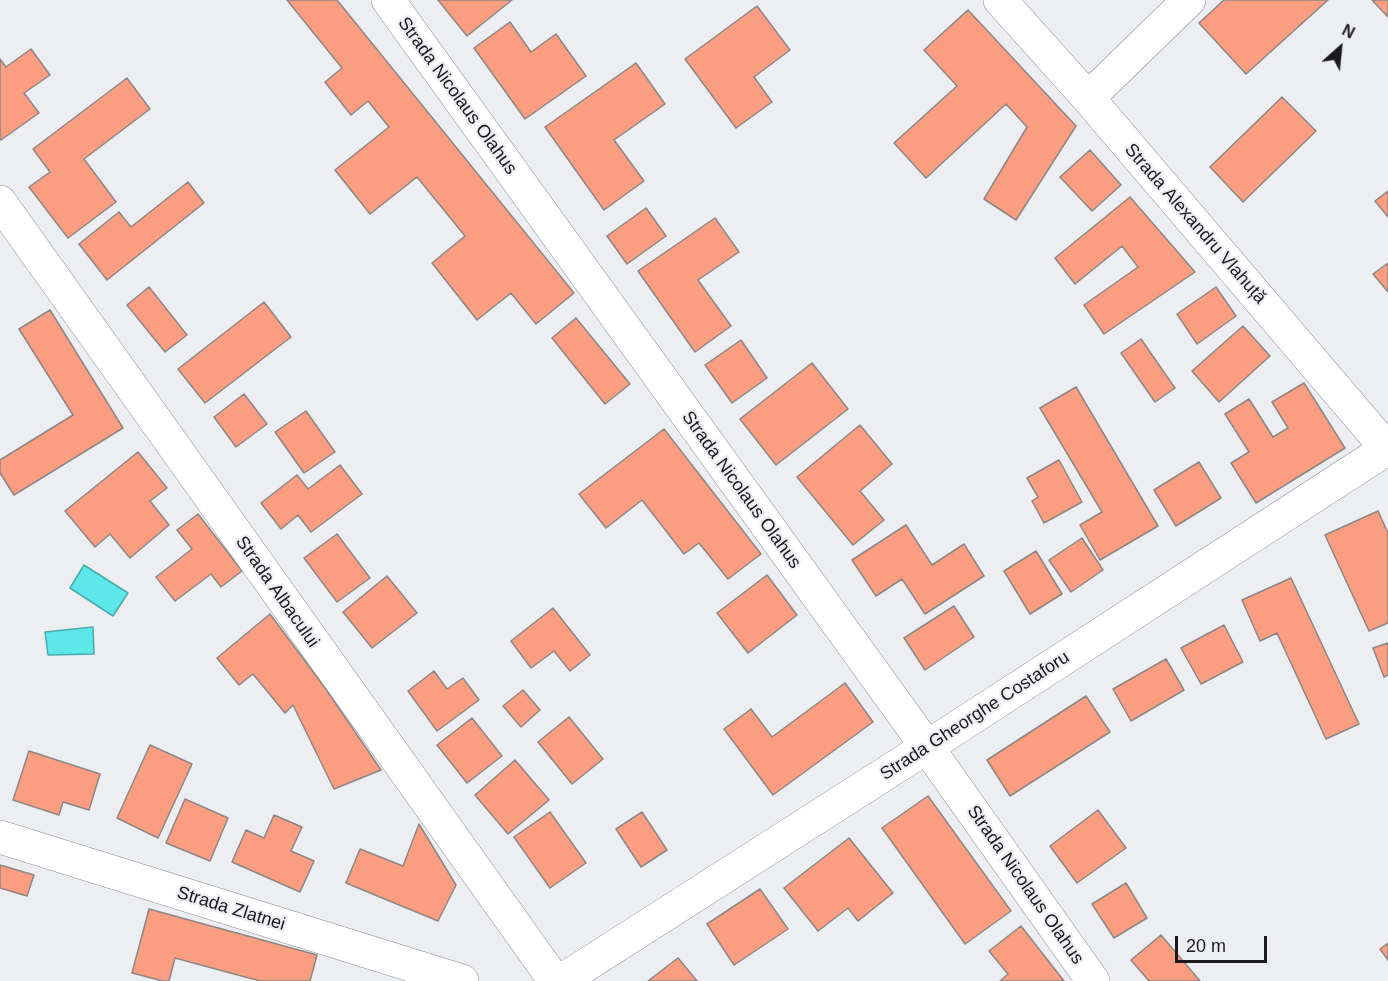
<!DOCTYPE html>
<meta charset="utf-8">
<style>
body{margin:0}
#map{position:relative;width:1388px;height:981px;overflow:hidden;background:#edeef2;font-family:Helvetica,sans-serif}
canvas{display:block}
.north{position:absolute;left:1310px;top:18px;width:60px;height:60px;-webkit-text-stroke:4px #edeef2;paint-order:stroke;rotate:27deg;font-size:16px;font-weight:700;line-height:24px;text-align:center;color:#1b1b1d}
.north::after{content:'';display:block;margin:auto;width:21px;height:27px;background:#1b1b1d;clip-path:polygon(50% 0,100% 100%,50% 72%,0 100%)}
.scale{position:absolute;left:1175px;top:936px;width:92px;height:27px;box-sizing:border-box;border:3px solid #1b1b1d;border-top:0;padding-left:8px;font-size:18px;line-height:21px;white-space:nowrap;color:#1b1b1d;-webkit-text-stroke:4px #edeef2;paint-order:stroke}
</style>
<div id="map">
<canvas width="1388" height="981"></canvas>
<div class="north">N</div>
<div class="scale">20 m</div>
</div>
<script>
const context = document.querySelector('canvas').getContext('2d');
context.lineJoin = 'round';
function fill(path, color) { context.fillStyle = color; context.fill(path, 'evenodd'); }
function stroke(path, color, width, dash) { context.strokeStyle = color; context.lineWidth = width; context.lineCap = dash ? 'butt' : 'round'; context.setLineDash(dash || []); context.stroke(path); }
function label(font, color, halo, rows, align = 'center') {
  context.font = font + ' Helvetica,sans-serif'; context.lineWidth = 4.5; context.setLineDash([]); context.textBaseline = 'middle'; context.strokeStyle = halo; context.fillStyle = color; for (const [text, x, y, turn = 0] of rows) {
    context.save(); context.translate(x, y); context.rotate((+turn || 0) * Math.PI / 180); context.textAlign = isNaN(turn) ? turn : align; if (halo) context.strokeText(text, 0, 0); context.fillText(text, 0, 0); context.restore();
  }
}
const water = new Path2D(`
 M84,565l44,28 -15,23 -43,-28z
 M93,627l1,27 -46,1 -3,-23z`);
fill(water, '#5de7e9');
stroke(water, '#49aaac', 1.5);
const building = new Path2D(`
 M287,0h50l237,293 -38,31 -25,-31 -34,27 -45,-57 33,-27 -48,-59 -47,37 -35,-44 54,-43 -21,-26 -17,14 -26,-33 17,-14z
 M438,0h74l-45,36z
 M1224,0h104l-82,74 -47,-51z
 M1372,0h16v17z
 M757,6l33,44 -36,27 18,25 -36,26 -51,-69z
 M968,10l108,116 -60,94 -32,-21 43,-72 -21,-23 -80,74 -32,-35 63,-57 -33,-36z
 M510,22l21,30 25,-18 30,42 -61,43 -51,-71z
 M31,49l19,26 -26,18 15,20 -38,27 -1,-2v-79l6,8z
 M636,63l29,41 -51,36 30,41 -40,29 -59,-83z
 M127,78l23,31 -66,50 32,43 -48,36 -39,-51 21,-15 -17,-23z
 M1282,97l34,34 -73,71 -33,-35z
 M1090,150l31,35 -29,26 -32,-34z
 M188,182l16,21 -97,77 -28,-36 40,-32 12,15z
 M1388,191v26l-13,-16z
 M1130,197l65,75 -91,62 -20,-29 54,-38 -16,-21 -47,38 -20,-26z
 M646,208l20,28 -39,28 -20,-28z
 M715,218l24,34 -41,28 33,46 -36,26 -57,-81z
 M1388,263v29l-15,-18z
 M149,287l38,48 -22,17 -38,-47z
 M1216,287l20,29 -39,28 -20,-30z
 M264,302l27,35 -86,66 -27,-34z
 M50,310l73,118 -109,67 -14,-22v-13l73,-45 -54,-86z
 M576,318l54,66 -25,20 -53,-66z
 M1243,326l27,30 -51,46 -27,-31z
 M1141,339l34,49 -20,14 -34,-49z
 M741,340l26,38 -35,25 -27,-38z
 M812,363l36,46 -72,56 -36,-46z
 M1304,383l41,65 -89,55 -25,-40 18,-11 -24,-38 24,-15 24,38 15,-9 -16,-26z
 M1076,387l82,139 -58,34 -20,-35 22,-13 -62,-104z
 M244,394l23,30 -31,23 -22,-30z
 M306,411l29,41 -31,21 -29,-41z
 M860,425l32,39 -32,27 24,29 -31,25 -56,-68z
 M664,429l97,125 -33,25 -29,-36 -15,11 -42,-54 -36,28 -27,-34z
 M138,452l29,36 -17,13 19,24 -39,33 -20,-24 -15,13 -30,-36z
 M1059,460l23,42 -38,21 -12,-22 6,-4 -11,-19z
 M1199,462l22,36 -45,28 -22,-36z
 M340,465l22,29 -51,38 -13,-17 -17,14 -20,-26 36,-28 11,14z
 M1378,511l10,22v90l-19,8 -44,-96z
 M198,514l44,57 -21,16 -10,-13 -36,27 -19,-24 36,-28 -15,-19z
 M906,525l26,40 32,-21 20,32 -59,38 -23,-35 -26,17 -24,-36z
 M337,534l33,44 -33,24 -33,-44z
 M1082,538l21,32 -32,22 -22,-32z
 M1036,551l26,43 -32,20 -26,-43z
 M767,575l30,40 -49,38 -31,-40z
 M387,576l30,37 -45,35 -29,-36z
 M1291,578l68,146 -33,15 -49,-106 -17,8 -18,-41z
 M954,606l20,31 -49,33 -21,-32z
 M553,608l37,47 -20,16 -16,-20 -23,17 -20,-27z
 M270,614l55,74 56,82 -47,19 -41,-84 -8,8 -32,-39 -14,11 -22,-27z
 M1224,625l19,37 -42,22 -20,-36z
 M1388,643v32l-4,2 -11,-29z
 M1166,659l18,31 -53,31 -18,-32z
 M434,671l13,18 16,-11 16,22 -42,31 -29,-40z
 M845,683l28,39 -100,73 -49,-66 27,-20 21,28z
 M523,690l17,20 -19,17 -18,-21z
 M1086,696l24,36 -100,64 -23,-36z
 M569,717l34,42 -31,25 -34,-42z
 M472,718l30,38 -35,27 -30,-38z
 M150,745l42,19 -34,74 -41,-20z
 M29,751l71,23 -11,36 -26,-8 -4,13 -46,-15z
 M515,760l34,40 -41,34 -33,-39z
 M928,796l83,115 -46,33 -83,-116z
 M185,799l43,19 -18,43 -44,-18z
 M1098,810l28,38 -49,35 -27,-37z
 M550,812l36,51 -36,25 -36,-51z
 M642,812l25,38 -26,17 -25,-38z
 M274,815l28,12 -11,24 23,10 -14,31 -68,-30 14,-32 18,8z
 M419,824l37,61 -18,36 -92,-38 14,-34 43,17z
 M849,838l44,55 -35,28 -10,-13 -30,23 -34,-43z
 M0,865l34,10 -7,21 -27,-8z
 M1126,883l21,35 -33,20 -22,-34z
 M760,889l28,40 -54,36 -27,-41z
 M149,909l168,46 -7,26h-50l-85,-23 -6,23h-6l-31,-8z
 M1021,926l43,55h-64l8,-7 -19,-23z
 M1161,935l39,46h-51l-18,-21z
 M1388,943v17l-8,-11z
 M678,958l19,23h-49z`);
fill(building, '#fa9d81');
stroke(building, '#8c8785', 1.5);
const street = new Path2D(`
 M388,0l539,747 166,234
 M1000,0l88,98 300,352
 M1088,98l101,-98
 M0,202l555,779
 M0,837l462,144
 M561,981l366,-234 461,-299`);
stroke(street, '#898a8e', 34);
stroke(street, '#fff', 33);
label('18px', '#1b1b1d', '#edeef2', [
 ["Strada Nicolaus Olahus",457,96,54],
 ["Strada Alexandru Vlahuță",1195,224,49],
 ["Strada Nicolaus Olahus",741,490,54],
 ["Strada Albacului",277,592,55],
 ["Strada Gheorghe Costaforu",975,716,-33],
 ["Strada Nicolaus Olahus",1025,885,55],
 ["Strada Zlatnei",231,909,17]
]);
</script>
